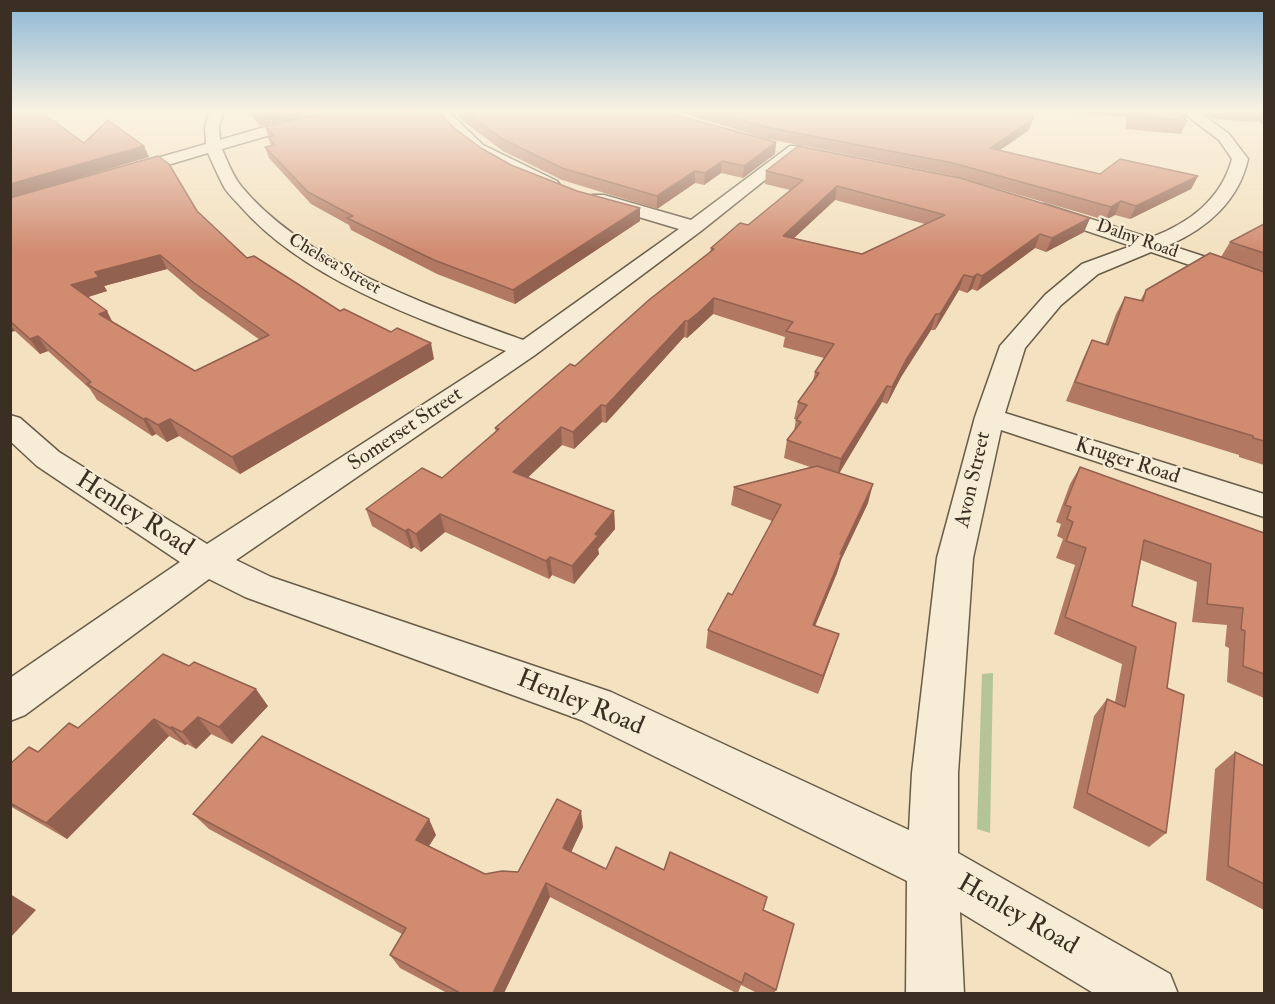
<!DOCTYPE html>
<style>
body{margin:0}
#map{position:relative;width:1275px;height:1004px;overflow:hidden;background:#f3e1bf;font-family:"IM FELL Double Pica",serif}
canvas{display:block}
.frame{position:absolute;inset:0;border:12px solid #3a2f22;pointer-events:none}
</style>
<div id="map">
<canvas width="1275" height="1004"></canvas>
<div class="frame"></div>
</div>
<script>
const context = document.querySelector('canvas').getContext('2d');
context.lineJoin = 'round';
function fill(path, color) { context.fillStyle = color; context.fill(path, 'evenodd'); }
function stroke(path, color, width, dash) { context.strokeStyle = color; context.lineWidth = width; context.lineCap = dash ? 'butt' : 'round'; context.setLineDash(dash || []); context.stroke(path); }
function label(font, color, halo, rows, align = 'center') {
  context.font = font + ' "IM FELL Double Pica",serif'; context.lineWidth = 4.5; context.setLineDash([]); context.textBaseline = 'middle'; context.strokeStyle = halo; context.fillStyle = color; for (const [text, x, y, turn = 0] of rows) {
    context.save(); context.translate(x, y); context.rotate((+turn || 0) * Math.PI / 180); context.textAlign = isNaN(turn) ? turn : align; if (halo) context.strokeText(text, 0, 0); context.fillText(text, 0, 0); context.restore();
  }
}
fill(new Path2D(`
 M993,673l-3,160 -13,-4 5,-155z`), '#b4c497');
const minor = new Path2D(`
 M210,111h14l-5,15 1,14c48,-14 94,-29 144,-29l-7,4 -66,14 -69,20c5,12 11,27 19,37 63,77 191,121 282,154l156,-111 -87,-26 -3,-4 3,-4h12l87,25 99,-74h10l3,3 -3,3 -99,79 -166,124 -299,205 35,17 340,115 298,138 3,-57 25,-215 38,-141 25,-71 45,-51 37,-31 49,-18 -94,-32 -2,-4 2,-4 7,-2 106,34c39,-15 71,-38 82,-79l-13,-19 -38,-29h17l31,23 19,25c-9,41 -40,69 -79,86l95,31v14l-113,-38 -53,22 -37,31 -36,43 -20,65 259,81v23l-263,-87 -28,128 -15,215v80l212,121 8,20h-83l-135,-82 4,82h-58l1,-113 -326,-161 -336,-123 -36,-18 -184,136 -15,6v-43l170,-116 -143,-96 -27,-25v-26l10,3 39,34 148,92 299,-193c-88,-32 -200,-71 -264,-143 -6,-7 -14,-14 -18,-21 -6,-11 -11,-23 -16,-34l-87,26 -8,-5 2,-4 91,-26 -1,-18z
 M433,111h15l35,34 74,36 3,4 -3,4h-12l-72,-38z`);
stroke(minor, '#685c49', 3);
fill(minor, '#f7ecd5');
fill(new Path2D(`
 M10,111l74,32 60,3 5,11 -107,32 155,22 50,47 93,53 94,48 -194,115 -61,-38 -12,6 -11,-8 -4,2 -55,-36 -7,-11 -42,-38 -8,3 -25,-23 -5,1zM167,269l33,28 60,43 -65,31 -83,-49 -25,-25 20,-6 -3,-5z
 M248,111h73l-61,15z
 M335,111h52v2l67,15 27,20 30,17 129,56 -125,83 -78,-30 -86,-44 -2,-5 -38,-21 -42,-46 -4,-11 6,-1 -6,-20z
 M458,111h209l9,4 100,27 -1,12 -32,24 -22,-5 -17,12 -9,-2 -38,26 -95,-29 -59,-29 -44,-33z
 M671,111h363l-5,19 -29,20 100,24 98,2 -7,13 -61,30 -15,-4 -10,5 -144,-42 129,40 -6,14 -38,20 -11,-4 -58,43 -5,-2 -5,4 -8,-3 -24,40h-4l-30,47 -14,27 -5,-2 -43,71 29,30 -27,57 -4,13 -22,53 18,26 -15,42 -112,-46 2,-18 24,-35 40,-74 -41,-16 3,-18 76,-20 -26,-9 3,-18 7,-9 2,-12h-2l4,-17 15,-21 2,-9 9,-14 -41,-11 2,-10 -72,-23 -16,15 -10,9 -3,-1 -78,86 -4,-1 -28,27 -12,-4 -34,32 86,34 1,18 -17,20 1,5 -25,30 -22,-9 -3,4 -104,-47 -24,20 -7,-5 -3,2 -39,-23 -6,-17 76,-31 54,-46 -1,-4 80,-62 135,-114 1,-4 37,-23 42,-35 -25,-6 1,-13 194,7 -11,-3 -185,-37 -85,-26zM835,200l90,24 -63,30 -68,-16z
 M1050,111h139l-3,7 -2,-1 3,4 -6,13 -56,-5 2,-12z
 M1202,111h62v15l-5,-4 -46,-3z
 M1264,224v241l-25,-8v-2l-173,-54 17,-42 9,-19 13,4 11,-30 9,-17 15,4 6,-11 75,-33 9,-15z
 M1080,467l184,66v165l-37,-16 2,-34 -4,-2 2,-21 -35,-3 5,-40 -56,-22 -9,46 35,82 -1,145 -17,14 -76,-39 21,-92 13,-17 8,3 7,-38 -68,-30 21,-69 -19,-7 7,-19 -6,-3 4,-12 -5,-2 14,-38z
 M268,706l-36,38 -21,-10 -15,15 -9,-5 -2,1 -16,-9 -102,103 -57,-33v-42l28,-12 40,-24z
 M1235,752l29,14v144l-58,-30 9,-111z
 M193,814l243,21 -7,11 56,28 33,-2 65,-45 -12,25 35,17 58,1 99,40 13,80 -2,3h-17l-16,-8 -3,8h-2l-186,-96 -46,96h-57l-47,-25 -10,-13 12,-21 -193,-105z`), '#b37861');
fill(new Path2D(`
 M276,111h45l-61,15 -3,-10z
 M1033,119l-4,11 -43,30 4,-12z
 M776,142l-1,12 -32,24 1,-12z
 M144,146l5,11 -139,41v-14z
 M722,161l-1,12 -17,12 1,-12z
 M695,171v12l-38,26v-13z
 M1198,176l-7,13 -61,30 6,-13z
 M837,186l-2,14 -54,50 2,-14z
 M1121,201l-6,14 -10,5 6,-13z
 M640,208v13l-125,83 -2,-14z
 M1090,218l-6,14 -38,20 6,-14z
 M1040,234l-5,14 -58,43 5,-15z
 M160,255l7,14 -63,17 3,5 -28,9 -8,-15 24,-13z
 M977,274l-5,15 -5,4 6,-16z
 M964,275l-5,15 -24,40 5,-16z
 M714,298l-1,16 -16,15 -10,9 1,-17z
 M107,311l8,16 -16,-13z
 M936,314l-5,16 -30,47 -14,27 5,-17 14,-27z
 M685,321l-1,16 -78,86v-17z
 M10,325l5,6 -5,1z
 M38,336l10,15 -8,3 -10,-15z
 M431,343l3,16 -194,115 -8,-17z
 M887,386l-5,16 -45,75 4,-18z
 M601,405l1,17 -28,27 -1,-17z
 M146,418l10,16 -4,2 -9,-17z
 M170,419l9,17 -12,6 -9,-17z
 M561,427l1,18 -46,44 -3,-17z
 M873,484l-5,19 -27,57 -4,13 -29,70 5,-18 27,-71z
 M614,511l1,18 -17,20 1,5 -25,30 -2,-18 23,-32z
 M440,514l5,18 -24,20 -5,-18z
 M408,529l6,18 -3,2 -6,-18z
 M550,557l2,18 -3,4 -3,-18z
 M839,634l-6,18 -15,42 5,-18z
 M256,689l12,17 -36,38 -13,-17z
 M198,717l13,17 -15,15 -14,-17z
 M154,719l15,17 -102,103 -21,-16z
 M172,727l15,17 -2,1 -15,-17z
 M581,811l2,16 -17,36 -3,-15z
 M429,819l7,16 -13,20 -7,-15z
 M546,883l4,14 -46,96h-11z
 M10,894l26,16 -26,28z`), '#92614f');
const building = new Path2D(`
 M10,111h30l44,32 24,-23 36,26 -134,38z
 M253,111h23l-19,5z
 M335,111h47l-1,3 30,-3h27l16,17 27,20 30,17 66,26 63,17 -127,82 -79,-30 -87,-42 6,-2 -45,-24 -43,-45 10,-2 -7,-8 6,-1 -9,-10z
 M464,111h203l9,4 100,27 -32,24 -22,-5 -17,12 -10,-2 -38,25 -95,-28 -60,-29z
 M713,111h321l-1,8 -43,29 110,26 20,-15 78,17 -62,30 -15,-5 -10,6 -158,-44 -188,-36z
 M1131,111h47l9,10 -57,-5z
 M798,146l162,32 130,40 -38,20 -12,-4 -58,42 -5,-2 -4,3 -9,-2 -24,39h-4l-30,46 -14,27 -5,-1 -46,73 -54,-19 14,-18 -5,-2 11,-15 -9,-3 21,-29 -4,-1 19,-28 -48,-13 7,-9 -79,-24 -16,15 -10,8h-3l-79,85 -5,-1 -28,27 -12,-5 -48,45 101,39 -19,23 3,2 -26,30 -22,-9 -4,4 -106,-47 -24,20 -8,-5 -3,2 -39,-22 56,-41 20,10 57,-49 -4,-1 75,-64 5,2 75,-67 64,-50 -3,-1 29,-25 8,2 55,-45 -37,-9zM837,186l108,29 -83,39 -79,-18z
 M158,156l11,8 28,47 50,47 7,-2 86,55 4,-2 47,23 6,-4 34,15 -199,114 -62,-38 -12,6 -12,-7 -3,1 -56,-35 4,-2 -53,-46 -8,3 -20,-18v-123zM160,255l34,28 75,52 -74,36 -96,-57 8,-3 -36,-26 28,-8 -4,-5z
 M1264,224v29l-34,-11z
 M1210,253l54,19v169l-11,-3v-2l-178,-54 17,-42 16,5 17,-48 18,4 3,-11z
 M817,466l56,18 -33,70h2l-29,71 26,9 -16,42 -115,-46 20,-37 4,2 49,-90 -47,-18z
 M1080,467l184,66v141l-21,-8 2,-35 -4,-2 2,-21 -36,-4 4,-40 -67,-24 -12,66 44,17 -9,65 17,7 -18,138 -79,-40 20,-94 18,8 11,-60 -71,-30 21,-69 -20,-7 7,-19 -6,-3 4,-12 -6,-2z
 M163,654l26,12 5,-4 62,27 -37,38 -21,-10 -16,15 -10,-5 -2,1 -16,-9 -108,104 -36,-20v-39l19,-17 9,5 31,-29 9,5z
 M262,736l167,83 -13,21 69,34 17,-3 16,1 39,-73 24,12 -18,37 43,21 10,-22 48,23 6,-18 97,45 -4,13 31,14 -18,66 -31,-17 -3,10 -196,-100 -53,110h-33l-70,-38 16,-27 -213,-114z
 M1235,752l29,14v118l-36,-18z`);
fill(building, '#d08b71');
stroke(building, '#92614f', 1.5);
const sky = context.createLinearGradient(0, 0, 0, 252);
sky.addColorStop(0, '#8bb7d6');
sky.addColorStop(0.44, '#faf2e2');
sky.addColorStop(1, '#faf2e200');
context.fillStyle = sky;
context.fillRect(0, 0, 1275, 252);
label('18px', '#3a2f22', '#f7ecd5', [
 ["Dalny Road",1137,240,19],
 ["Chelsea Street",334,265,30]
]);
label('21px', '#3a2f22', '#f7ecd5', [
 ["Somerset Street",406,430,-34],
 ["Kruger Road",1127,462,18],
 ["Avon Street",974,480,-77]
]);
label('26px', '#3a2f22', '#f7ecd5', [
 ["Henley Road",134,515,33],
 ["Henley Road",580,704,22],
 ["Henley Road",1017,916,30]
]);
</script>
